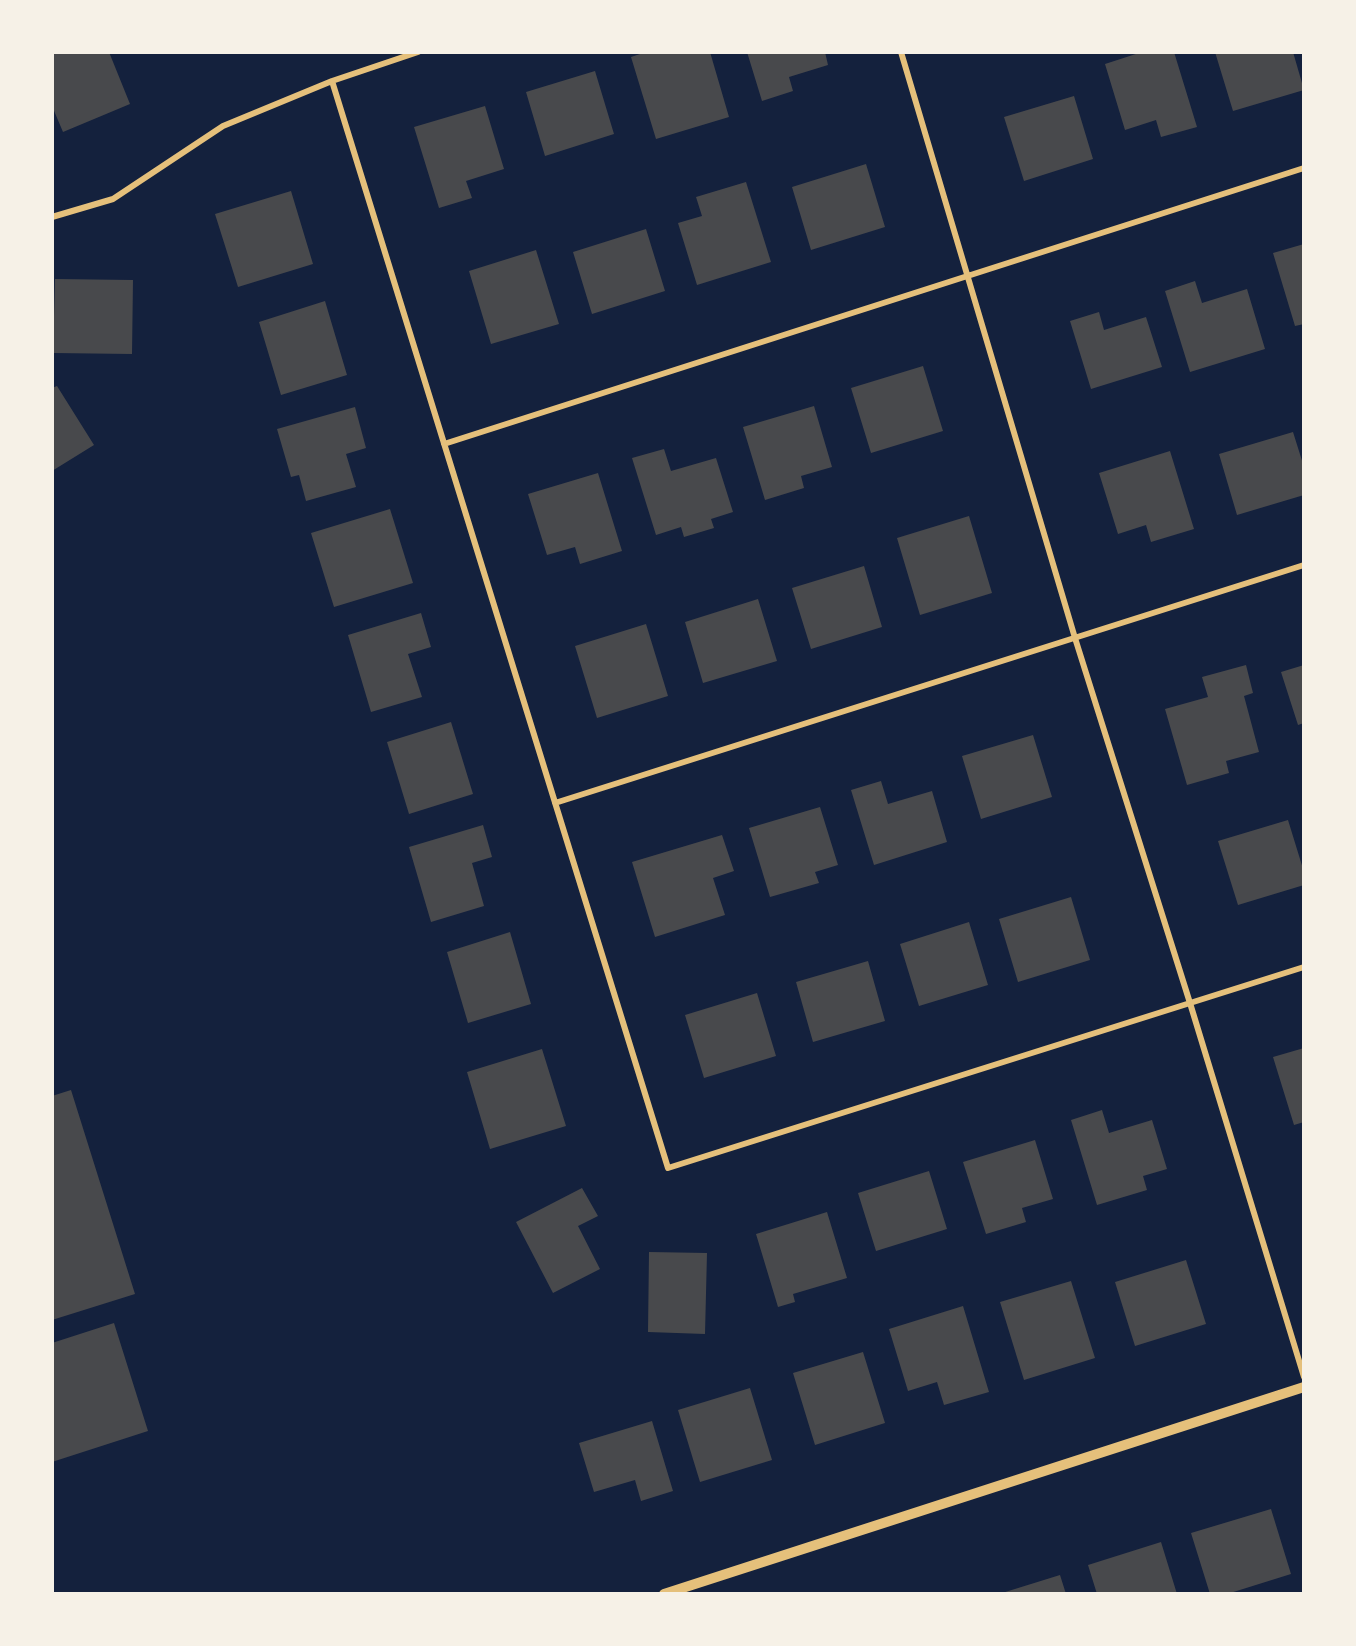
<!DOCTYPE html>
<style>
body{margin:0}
#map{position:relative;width:1356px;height:1646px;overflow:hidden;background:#14213d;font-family:Quicksand,sans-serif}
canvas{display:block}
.frame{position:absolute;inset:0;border:54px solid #f6f1e7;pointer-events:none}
</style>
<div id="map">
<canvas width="1356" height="1646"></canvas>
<div class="frame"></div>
</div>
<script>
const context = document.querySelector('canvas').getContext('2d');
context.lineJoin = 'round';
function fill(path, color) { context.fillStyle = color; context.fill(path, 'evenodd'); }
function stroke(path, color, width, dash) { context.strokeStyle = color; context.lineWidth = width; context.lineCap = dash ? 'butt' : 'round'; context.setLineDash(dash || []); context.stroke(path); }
fill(new Path2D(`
 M52,52h57l21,52 -67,28 -11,-26z
 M646,52h64l19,65 -73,22 -25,-82z
 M747,52h78l3,13 -39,12 4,14 -31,10z
 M1142,52h32l23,75 -36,10 -5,-17 -31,10 -20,-66z
 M1215,52h78l11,38 -71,21z
 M595,71l19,63 -69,22 -19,-64z
 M1074,96l19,63 -69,22 -20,-64z
 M485,106l19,63 -38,12 6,17 -33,10 -25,-81z
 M866,164l19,63 -74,23 -19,-63z
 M746,182l25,80 -74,23 -19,-62 24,-7 -6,-19z
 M291,191l22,73 -75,23 -23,-73z
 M646,229l19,62 -73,23 -19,-62z
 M1304,244v80l-9,2 -22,-73z
 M536,250l23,74 -68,20 -22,-73z
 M55,279l78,1 -1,74 -79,-1z
 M1195,281l7,22 45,-14 18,60 -75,23 -25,-81z
 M325,301l22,74 -66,20 -22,-73z
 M1099,312l5,18 42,-13 16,50 -71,22 -21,-68z
 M923,366l20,65 -72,22 -20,-65z
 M57,386l37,59 -42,26v-83z
 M814,406l18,61 -31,9 3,12 -39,12 -22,-73z
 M355,407l11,41 -20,6 10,33 -50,14 -7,-26 -8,2 -14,-48z
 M1293,432l11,35v28l-67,20 -18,-61z
 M664,449l7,22 45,-13 17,54 -22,7 3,9 -30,9 -3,-10 -25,8 -24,-77z
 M1170,451l24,78 -43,13 -5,-17 -28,9 -19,-61z
 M598,473l24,78 -42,13 -5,-17 -28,8 -19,-61z
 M390,509l23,74 -79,24 -23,-74z
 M969,516l23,77 -72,22 -23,-77z
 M864,566l18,61 -71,22 -19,-61z
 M758,599l19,62 -74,22 -18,-61z
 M421,613l10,34 -23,7 14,43 -51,15 -23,-77z
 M646,624l22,72 -71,22 -22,-72z
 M1246,665l7,28 -9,3 15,56 -33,9 3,12 -42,12 -22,-76 43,-12 -6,-20z
 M1304,665v58l-6,2 -17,-53z
 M451,722l22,72 -64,20 -22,-72z
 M1033,735l19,62 -71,22 -19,-63z
 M881,781l7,23 44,-13 15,51 -73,23 -23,-75z
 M820,807l18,58 -23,7 4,11 -49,14 -21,-69z
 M1288,820l16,52v13l-66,20 -20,-64z
 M483,825l9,32 -20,6 12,43 -53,16 -22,-75z
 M722,835l12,36 -21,7 12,37 -70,22 -23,-75z
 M1071,897l19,63 -72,22 -19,-63z
 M969,922l19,63 -69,21 -19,-62z
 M510,932l21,72 -63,19 -21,-71z
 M868,961l17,60 -72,21 -17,-60z
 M757,993l19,63 -72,22 -19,-63z
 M1304,1048v74l-10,3 -21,-68z
 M542,1049l24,77 -76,23 -23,-77z
 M71,1090l64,204 -83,26v-224z
 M1102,1110l7,23 43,-13 15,49 -24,7 4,14 -50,15 -26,-85z
 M1035,1140l18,59 -31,9 4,14 -40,12 -23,-72z
 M929,1171l18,58 -71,22 -18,-58z
 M582,1188l16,28 -20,10 22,43 -47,24 -37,-71z
 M827,1212l20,66 -54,16 2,8 -17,5 -22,-73z
 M649,1252l58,1 -2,81 -57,-2z
 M1186,1260l20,64 -71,22 -20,-64z
 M1071,1281l24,77 -71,22 -24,-78z
 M963,1306l26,86 -45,13 -7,-23 -29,9 -19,-62z
 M114,1323l34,108 -96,31v-119z
 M863,1352l22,71 -70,22 -22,-72z
 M750,1388l22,72 -72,22 -22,-72z
 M652,1421l21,70 -32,10 -6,-21 -41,12 -15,-49z
 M1271,1509l20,65 -64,20h-17l-19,-61z
 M1161,1542l16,52h-80l-9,-29z
 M1060,1575l6,19h-64v-1z`), '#48494c');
stroke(new Path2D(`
 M901,52l174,586 115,365 114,374
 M332,81l336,1087 636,-201
 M52,217l61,-18 110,-73 109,-45 86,-29
 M444,444l860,-276
 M555,803l749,-238`), '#e5c07b', 6);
stroke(new Path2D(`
 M664,1594l640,-207`), '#e5c07b', 10);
</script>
